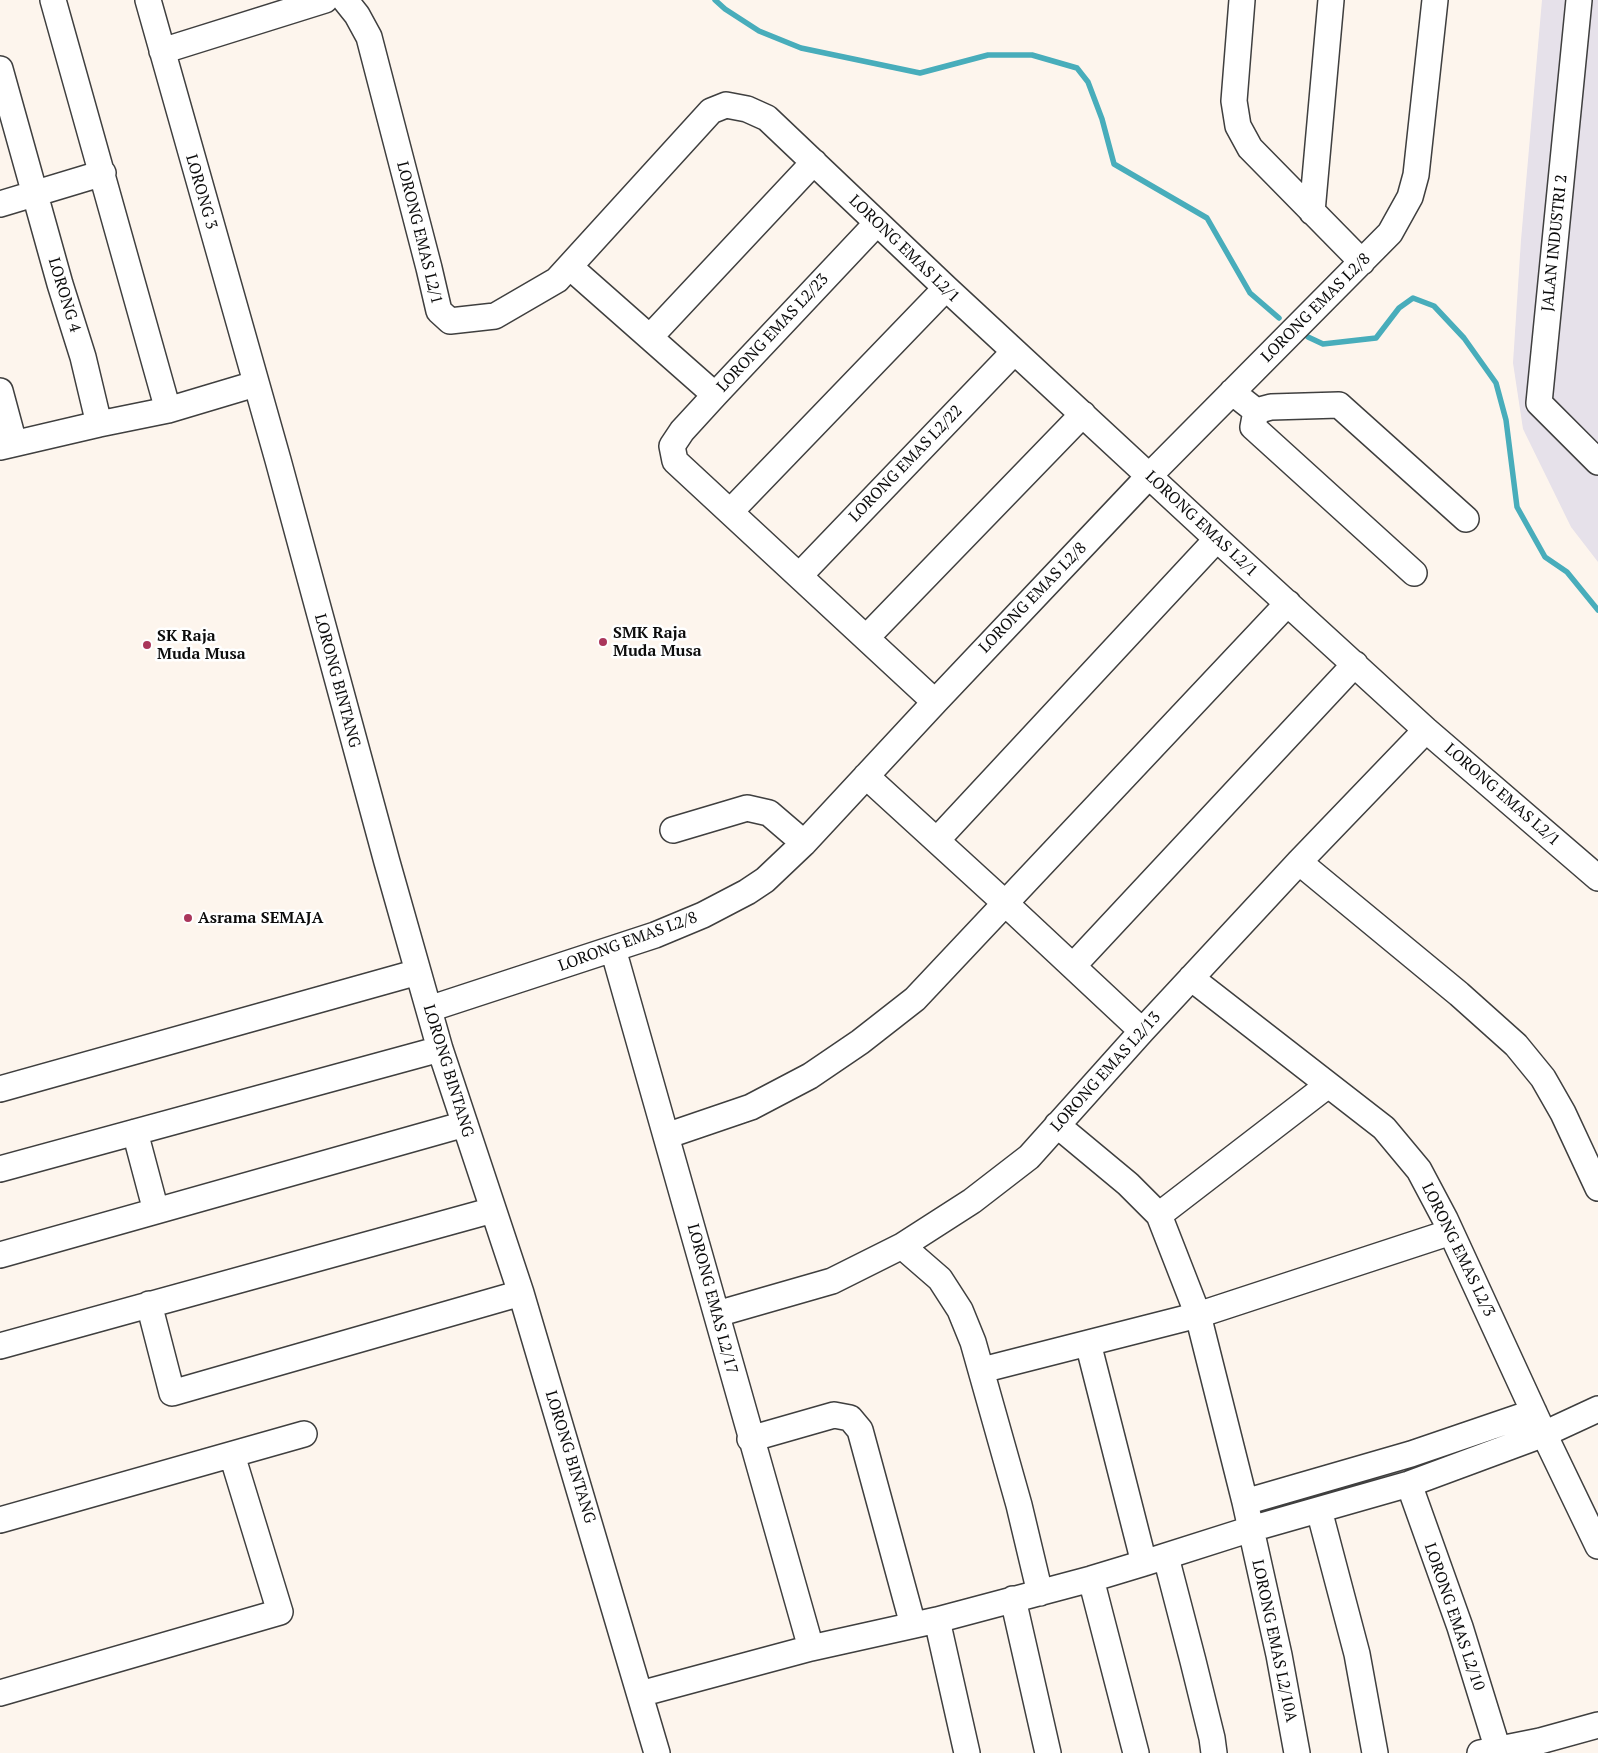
<!DOCTYPE html>
<style>
body{margin:0}
canvas{display:block;background:#fdf5ed}
</style>
<canvas width="1598" height="1753"></canvas>
<script>
const context = document.querySelector('canvas').getContext('2d');
context.lineJoin = 'round';
function fill(path, color) { context.fillStyle = color; context.fill(path, 'evenodd'); }
function stroke(path, color, width, dash) { context.strokeStyle = color; context.lineWidth = width; context.lineCap = dash ? 'butt' : 'round'; context.setLineDash(dash || []); context.stroke(path); }
function label(font, color, halo, rows, align = 'center') {
  context.font = font + ' "PT Serif",serif'; context.lineWidth = 5; context.setLineDash([]); context.textBaseline = 'middle'; context.strokeStyle = halo; context.fillStyle = color; for (const [text, x, y, turn = 0] of rows) {
    context.save(); context.translate(x, y); context.rotate((+turn || 0) * Math.PI / 180); context.textAlign = isNaN(turn) ? turn : align; if (halo) context.strokeText(text, 0, 0); context.fillText(text, 0, 0); context.restore();
  }
}
fill(new Path2D(`
 M1542,0h56v562l-27,-35 -48,-98 -10,-66 8,-123z`), '#e6e1ea');
stroke(new Path2D(`
 M715,0l10,9 34,22 42,17 119,25 68,-18h44l45,13 11,14 14,37 12,45 93,54 43,75 29,25
 M1308,337l15,7 53,-6 23,-30 14,-10 21,8 30,32 32,45 10,37 11,87 28,50 22,15 31,38`), '#48adbb', 5.5);
const minor = new Path2D(`
 M53,0l115,410
 M148,0l130,460 109,402 53,187 81,244 136,460
 M345,0l12,15 12,22 60,231 10,43 11,10 45,-5 62,-36 154,-169 15,-6 21,4 20,9 179,170 271,251 209,191 172,148
 M1242,0l-8,101 4,25 12,22 112,114
 M1579,0l-40,403 59,59
 M162,51l163,-51
 M0,69l60,215 23,73 16,67 -99,23
 M0,204l103,-31
 M1312,212l19,-212
 M877,223l-162,172 -33,36 -10,15 3,15 260,241
 M570,267l145,128
 M650,337l164,-175
 M0,391l14,52
 M1232,392l24,19 15,-4 68,-2 127,114
 M1256,411l-3,16 161,146
 M99,424l69,-14 87,-26
 M730,512l216,-224
 M799,576l215,-224
 M866,638l217,-224
 M866,776l139,127 137,128
 M673,830l74,-22 22,5 35,30
 M937,840l280,-301
 M1299,862l160,132 57,51 27,33 20,35 35,75
 M613,949c67,233 130,467 198,699
 M1073,966l282,-302
 M1191,978l193,150 35,42 26,49 99,215 54,112
 M429,1009l226,-74 48,-20 44,-23 18,-12 39,-37 131,-141 214,-226 241,-243 20,-36 6,-22 19,-175
 M0,1089l418,-117
 M1057,1125l71,59 31,31 39,100 47,187 34,153 18,98
 M135,1132l21,79
 M666,1136l85,-29 59,-31 50,-34 55,-43 373,-396
 M0,1169l440,-120
 M1159,1215l169,-130
 M902,1246l38,33 20,31 13,32 46,163 21,88
 M0,1255l465,-131
 M149,1304l23,89 349,-100
 M717,1314l115,-33 70,-35 70,-45 57,-44 113,-126 157,-169 127,-132
 M1088,1343l56,220
 M0,1346l493,-136
 M982,1370l216,-55 253,-83
 M750,1439l84,-24 16,3 10,12 53,195
 M1409,1484l51,143 38,123
 M1245,1502l166,-48 123,-42
 M1319,1510l38,144 18,99
 M0,1520l304,-86
 M1166,1557l27,104 19,77 2,15
 M1091,1579l45,174
 M1013,1599l35,154
 M937,1620l30,133
 M0,1693l280,-81 -48,-157
 M640,1694l171,-46 126,-28 154,-41 53,-16 107,-34 158,-45 135,-50 54,-25
 M1480,1753l60,-12 58,-16`);
stroke(minor, '#3f3f3f', 28);
stroke(minor, '#fff', 25);
for (const [x, y, r, color] of [
 [603,642,5,"#aa365b"],
 [147,645,5,"#aa365b"],
 [188,918,5,"#aa365b"]
]) { const dot = new Path2D(); dot.arc(x, y, r, 0, 2 * Math.PI); context.fillStyle = color; context.fill(dot); stroke(dot, '#fff', 2); }
label('16px', '#0c0c0c', '#fff', [
 ["LORONG 3",201,192,74],
 ["LORONG EMAS L2/1",419,233,76],
 ["JALAN INDUSTRI 2",1555,243,-84],
 ["LORONG EMAS L2/1",904,249,44],
 ["LORONG 4",64,295,73],
 ["LORONG EMAS L2/8",1316,308,-45],
 ["LORONG EMAS L2/23",773,333,-47],
 ["LORONG EMAS L2/22",906,464,-46],
 ["LORONG EMAS L2/1",1201,524,43],
 ["LORONG EMAS L2/8",1033,598,-46],
 ["LORONG BINTANG",337,681,75],
 ["LORONG EMAS L2/1",1502,795,41],
 ["LORONG EMAS L2/8",628,942,-20],
 ["LORONG BINTANG",448,1071,73],
 ["LORONG EMAS L2/13",1106,1072,-48],
 ["LORONG EMAS L2/3",1458,1250,64],
 ["LORONG EMAS L2/17",712,1299,75],
 ["LORONG BINTANG",570,1457,73],
 ["LORONG EMAS L2/10",1454,1617,71],
 ["LORONG EMAS L2/10A",1274,1641,78]
]);
label('bold 16px', '#0c0c0c', '#fff', [
 ["SMK Raja",613,633],
 ["Muda Musa",613,651],
 ["SK Raja",157,636],
 ["Muda Musa",157,654],
 ["Asrama SEMAJA",198,918]
], 'left');
</script>
